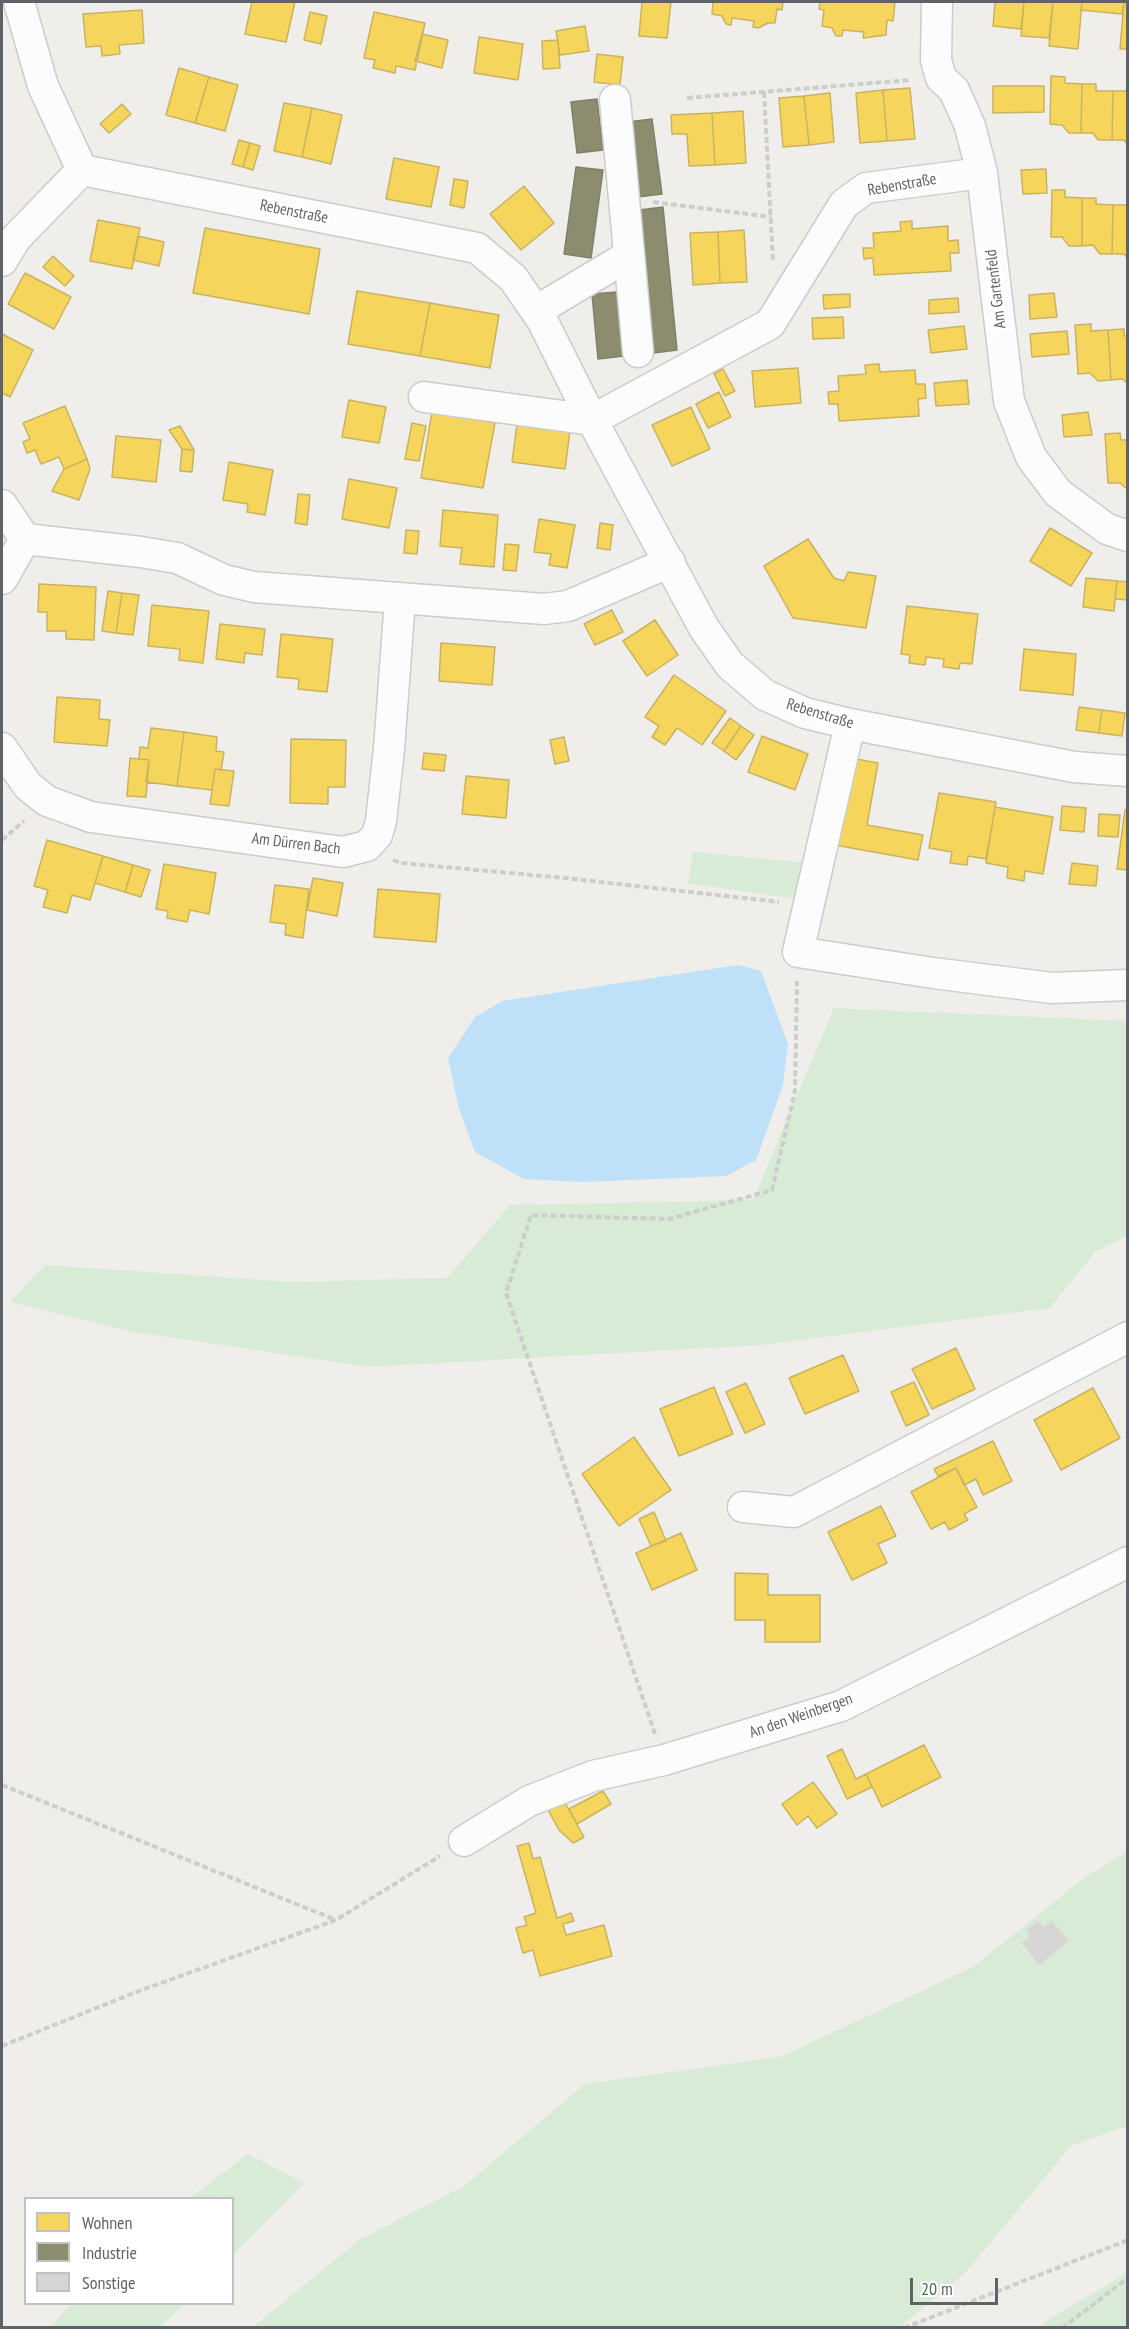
<!DOCTYPE html>
<meta charset="utf-8">
<style>
body{margin:0}
#map{position:relative;width:1129px;height:2329px;overflow:hidden;background:#efeeea;font-family:"PT Sans Narrow",sans-serif}
canvas{display:block}
.frame{position:absolute;inset:0;border:3px solid #5f6368;pointer-events:none}
.legend{position:absolute;left:24px;top:2197px;width:210px;height:108px;box-sizing:border-box;background:#fff;border:2px solid #bfc1c3;margin:0;padding:8px 10px;list-style:none;font-size:18px;color:#5f6368}
.legend li{display:flex;align-items:center;gap:12px;height:30px}
.legend b{width:30px;border:2px solid #bfc1c3}
.scale{position:absolute;left:910px;top:2278px;width:88px;height:27px;box-sizing:border-box;border:3px solid #5f6368;border-top:0;padding-left:8px;font-size:18px;line-height:21px;white-space:nowrap;color:#5f6368;-webkit-text-stroke:4px #fff;paint-order:stroke}
</style>
<div id="map">
<canvas width="1129" height="2329"></canvas>
<div class="frame"></div>
<ul class="legend">
<li><b style="height:16px;background:#f6d55c"></b>Wohnen</li>
<li><b style="height:16px;background:#8c8c6e"></b>Industrie</li>
<li><b style="height:16px;background:#d6d5d3"></b>Sonstige</li>
</ul>
<div class="scale">20 m</div>
</div>
<script>
const context = document.querySelector('canvas').getContext('2d');
context.lineJoin = 'round';
function fill(path, color) { context.fillStyle = color; context.fill(path, 'evenodd'); }
function stroke(path, color, width, dash) { context.strokeStyle = color; context.lineWidth = width; context.lineCap = dash ? 'butt' : 'round'; context.setLineDash(dash || []); context.stroke(path); }
function label(font, color, halo, rows, align = 'center') {
  context.font = font + ' "PT Sans Narrow",sans-serif'; context.lineWidth = 6; context.setLineDash([]); context.textBaseline = 'middle'; context.strokeStyle = halo; context.fillStyle = color; for (const [text, x, y, turn = 0] of rows) {
    context.save(); context.translate(x, y); context.rotate((+turn || 0) * Math.PI / 180); context.textAlign = isNaN(turn) ? turn : align; if (halo) context.strokeText(text, 0, 0); context.fillText(text, 0, 0); context.restore();
  }
}
fill(new Path2D(`
 M693,852l117,11 -7,37 -115,-17z
 M834,1008l293,13v215l-31,15 -46,57 -289,37 -392,22 -241,-36 -118,-29 35,-37 246,17 156,-4 63,-73 243,-5z
 M1127,1852v274l-55,19 -108,129 -64,53 -648,1 107,-88 105,-54 121,-102 195,-27 193,-90 112,-90z
 M248,2154l56,29 -71,72 -1,-57h-42z
 M1127,2273v54h-88l10,-8z
 M71,2304h113l-24,23h-109z`), '#d8ebd6');
fill(new Path2D(`
 M738,965l23,6 27,73 -5,41 -27,75 -30,16 -143,6 -59,-3 -49,-27 -16,-43 -11,-51 27,-41 27,-16z`), '#bfe0f9');
const homes = new Path2D(`
 M252,2h43l-9,40 -41,-8z
 M642,2h29l-4,36 -28,-2z
 M713,2h70l-1,8 -5,-1 -2,14h-7l-10,5 -5,-1 1,-6 -22,-3 -1,7 -5,-1 -4,-8 -10,-2z
 M820,2h75l-2,19 -6,-1 -1,15 -23,3 1,-6 -21,-2 -1,6h-6l-4,-8 -10,-2 2,-16 -5,-1z
 M995,2h29l-3,27 -28,-3z
 M1024,2h29l-4,36 -28,-2z
 M1053,2h29l-4,47 -29,-3z
 M1082,2h42l-2,12 -41,-4z
 M1124,2h4v47h-8z
 M142,10l2,33 -25,2 1,9 -18,2 -1,-10 -15,1 -3,-33z
 M310,12l17,4 -6,28 -17,-4z
 M374,12l51,11 -10,47 -19,-4 -1,7 -22,-5 2,-8 -11,-2z
 M585,26l4,25 -29,4 -4,-24z
 M422,34l26,6 -6,28 -27,-7z
 M479,37l44,7 -5,36 -44,-7z
 M558,40l2,28 -17,1 -1,-28z
 M597,54l26,3 -3,28 -26,-3z
 M179,68l30,9 -14,46 -29,-8z
 M1051,76l14,1v6l17,1 -1,49h-12l-7,-8 -12,-1z
 M209,77l29,8 -13,46 -30,-8z
 M1082,84h14v7h17l-1,49h-14l-5,-7h-12z
 M993,86h51v26l-51,1z
 M910,88l5,51 -28,2 -4,-51z
 M883,90l4,51 -27,2 -4,-50z
 M1113,91h14l1,54 -4,-5h-12z
 M830,93l4,49 -25,3 -5,-49z
 M804,96l5,49 -26,2 -4,-49z
 M284,103l28,5 -10,49 -28,-6z
 M122,104l9,10 -22,19 -9,-9z
 M312,108l30,7 -11,49 -29,-7z
 M743,111l3,52 -31,2 -3,-52z
 M712,113l3,52 -26,1 -2,-32h-15l-1,-19z
 M239,140l11,3 -7,24 -11,-3z
 M250,143l10,3 -7,24 -10,-3z
 M394,158l45,9 -8,40 -45,-8z
 M1046,169l1,24 -24,1 -2,-24z
 M454,179l14,2 -4,27 -14,-3z
 M524,186l30,37 -33,27 -31,-36z
 M1052,190h13v7l17,1v48h-13l-7,-9h-11z
 M1082,198h14v6l17,1 -1,49h-12l-7,-9 -11,1z
 M1113,205h15v54l-4,-5h-12z
 M98,220l42,8 -8,41 -42,-8z
 M912,221v8l36,-3v15l10,-1 1,13h-9l1,18 -77,4 -1,-17 -9,1 -1,-11h11l-1,-15 28,-2 -1,-9z
 M205,228l115,21 -11,65 -116,-21z
 M744,230l3,52 -27,1 -2,-51z
 M718,232l2,51 -27,2 -3,-52z
 M138,236l26,6 -5,24 -26,-6z
 M53,256l21,20 -9,10 -22,-19z
 M25,273l46,24 -17,32 -46,-25z
 M357,291l73,12 -10,53 -72,-12z
 M1054,293l3,24 -27,2 -1,-24z
 M850,294v13l-26,2 -1,-14z
 M958,298l1,14 -30,2v-14z
 M430,303l69,12 -9,53 -70,-12z
 M843,317l1,21 -31,1 -1,-21z
 M1091,324v7l17,-1 3,50 -13,1 -8,-8 -12,1 -3,-49z
 M964,326l3,23 -36,4 -3,-23z
 M1124,329v7h4v48l-5,-5 -12,1 -3,-50z
 M1067,331l2,23 -37,3 -2,-23z
 M2,334l31,16 -23,47 -8,-4z
 M879,364l1,8 35,-2 1,14h9l1,14 -8,1 1,17 -80,5 -1,-17h-9l-1,-12 11,-1 -1,-15 28,-2 -1,-9z
 M798,368l3,35 -46,4 -3,-36z
 M723,369l12,22 -10,5 -11,-22z
 M967,380l2,24 -33,2 -2,-23z
 M719,392l12,25 -23,11 -12,-24z
 M349,400l37,7 -7,36 -37,-6z
 M65,406l22,53 -23,10 -5,-12 -18,7 -6,-14 -8,3 -4,-11 7,-3 -7,-16z
 M691,407l19,42 -38,17 -20,-41z
 M432,412l63,11 -12,65 -62,-10z
 M1088,412l4,23 -28,2 -2,-22z
 M412,423l14,3 -7,35 -14,-2z
 M517,424l53,7 -5,38 -53,-7z
 M180,426l14,24 -12,-1 -13,-19z
 M1120,433l1,7h7v50l-8,-7h-12l-3,-49z
 M116,436l45,4 -5,42 -44,-5z
 M182,449l12,1 -2,22 -12,-1z
 M87,459l3,10 -11,31 -27,-9 12,-22z
 M229,462l44,8 -8,45 -18,-3 1,-8 -25,-4z
 M349,479l48,9 -8,40 -47,-9z
 M298,494l12,1 -3,30 -12,-2z
 M443,510l55,5 -4,52 -34,-3 2,-16 -22,-2z
 M539,519l36,6 -8,43 -18,-3 2,-11 -17,-2z
 M600,523l13,2 -3,25 -13,-2z
 M1050,528l42,25 -21,33 -41,-25z
 M406,530l13,1 -2,23 -13,-1z
 M808,539l26,39 10,3 4,-9 28,4 -10,52 -73,-10 -29,-52z
 M505,544l14,1 -3,26 -13,-1z
 M1086,578l31,3 -3,30 -31,-4z
 M1117,581l11,1v18l-13,-1z
 M39,584l57,3 -2,53 -28,-1v-8h-19v-19h-9z
 M108,591l14,2 -6,40 -14,-2z
 M122,593l17,2 -6,40 -17,-2z
 M152,605l57,6 -6,52 -24,-3 1,-11 -32,-3z
 M907,606l71,8 -6,50 -12,-1 -1,6 -16,-2 1,-8 -18,-2 -1,8 -16,-2 1,-8 -9,-1z
 M612,610l11,22 -28,13 -11,-21z
 M655,620l23,35 -31,21 -24,-35z
 M220,624l45,5 -3,26 -17,-2 -1,10 -28,-4z
 M281,634l52,5 -6,53 -29,-3 1,-10 -22,-2z
 M441,643l54,4 -3,38 -53,-4z
 M1024,649l52,5 -3,41 -53,-5z
 M674,675l52,36 -24,34 -25,-17 -12,17 -13,-8 7,-11 -14,-9z
 M57,697l43,3 -1,19 11,1 -3,26 -53,-4z
 M1079,707l23,3 -3,23 -23,-3z
 M1102,710l23,3 -3,23 -23,-3z
 M730,718l11,8 -17,25 -12,-8z
 M741,726l13,9 -18,25 -12,-9z
 M151,728l33,4 -7,54 -31,-4 3,-22 -10,-1 1,-12 8,1z
 M184,732l33,5 -1,14 8,1 -3,18 -6,-1 -3,21 -35,-4z
 M762,736l46,18 -13,36 -47,-18z
 M564,737l5,24 -14,3 -5,-24z
 M291,739l55,1 -1,47h-17v17l-38,-1z
 M424,753l22,2 -2,16 -22,-2z
 M130,758l19,2 -3,37 -19,-1z
 M851,758l27,5 -11,62 56,10 -5,25 -83,-15z
 M215,769l19,2 -5,35 -19,-2z
 M466,776l43,4 -3,38 -44,-4z
 M939,793l57,9 -10,57 -18,-3 -1,9 -17,-2 2,-11 -23,-4z
 M1062,806l24,2 -2,24 -24,-2z
 M995,807l58,10 -10,57 -18,-3 -1,10 -17,-3 1,-11 -22,-4z
 M1125,810h3v60l-11,-1z
 M1099,814l21,1 -2,22 -20,-1z
 M47,840l56,16 -13,44 -18,-5 -5,18 -24,-6 5,-17 -14,-4z
 M103,856l30,9 -8,27 -30,-9z
 M1072,863l26,3 -2,20 -27,-2z
 M164,864l52,9 -7,41 -19,-4 -3,12 -20,-4 1,-7 -12,-2z
 M133,865l17,5 -9,27 -16,-5z
 M313,878l30,5 -6,33 -30,-6z
 M275,885l34,4 -6,49 -18,-3 1,-11 -16,-2z
 M378,889l62,5 -4,48 -62,-5z
 M956,1348l19,41 -43,20 -20,-40z
 M843,1355l16,36 -54,23 -16,-36z
 M914,1382l15,33 -23,11 -15,-34z
 M746,1383l19,41 -20,9 -19,-41z
 M714,1387l19,47 -54,22 -19,-47z
 M1093,1388l27,50 -59,32 -27,-50z
 M634,1437l37,53 -52,36 -37,-52z
 M993,1441l19,40 -29,14 -7,-16 -12,6 -8,-17 -18,8 -4,-7z
 M956,1468l21,39 -13,7 4,6 -19,10 -4,-8 -14,7 -20,-37z
 M881,1506l15,30 -18,8 9,19 -35,17 -24,-48z
 M654,1512l12,29 -15,5 -12,-27z
 M681,1533l16,37 -45,20 -16,-37z
 M735,1573l33,1v21h52v47h-55v-22h-30z
 M924,1745l17,32 -59,30 -16,-33z
 M842,1749l14,30 10,-5 6,13 -25,12 -20,-43z
 M813,1782l24,32 -20,14 -9,-12 -11,9 -15,-21z
 M603,1791l8,13 -34,20 -8,-15z
 M564,1801l20,36 -11,6 -14,-13 -11,-20z
 M529,1843l4,16 7,-2 17,61 14,-5 3,8 -11,3 3,11 38,-10 8,31 -72,20 -7,-26 -10,3 -7,-25 11,-3 -3,-8 12,-4 -19,-67z`);
fill(homes, '#f6d55c');
stroke(homes, '#c9b360', 1.5);
const industry = new Path2D(`
 M597,99l6,51 -26,3 -6,-51z
 M652,119l10,75 -24,3 -10,-75z
 M576,167l27,3 -12,88 -27,-4z
 M663,207l14,143 -24,3 -14,-143z
 M617,292l7,64 -26,3 -6,-65z`);
fill(industry, '#8c8c6e');
stroke(industry, '#7e806c', 1.5);
const building = new Path2D(`
 M1038,1921l5,6 9,-6 17,20 -30,24 -17,-22 8,-7 -4,-6z`);
fill(building, '#d6d5d3');
stroke(building, '#deddd9', 1.5);
const minor = new Path2D(`
 M19,2l24,84 39,84 395,78 36,30 29,42 50,100 112,208 26,37 35,30 40,18 45,11 224,43 54,4
 M937,2l-1,58 5,18 13,12 16,36 12,47 27,228 22,56 27,36 49,36 21,7
 M615,100l23,252
 M2,261l14,-23 66,-68
 M536,311l92,-55
 M424,397l168,23 178,-96 74,-120 22,-16 116,-15
 M2,505l23,34
 M25,539l116,13 36,6 47,22 30,7 290,22 24,-3 102,-44
 M2,579l23,-40
 M850,724l-52,228 135,21 119,15 76,-3
 M2,748l26,38 19,15 44,16 252,35 24,-6 10,-11 4,-14 8,-72 11,-149
 M743,1507l51,5 334,-175
 M464,1841l65,-40 64,-25 71,-16 177,-54 287,-144`);
stroke(minor, '#cbcccc', 33);
stroke(new Path2D(`
 M764,92l9,170
 M687,98l224,-18
 M653,202l118,15
 M2,840l22,-19
 M393,860l8,3 163,15 215,24
 M655,1734l-149,-441 25,-78 138,4 103,-29 23,-99 2,-110
 M2,1785l334,135
 M2,2046l137,-55 197,-71 104,-64
 M904,2328l224,-88
 M1062,2328l66,-50`), '#cacfcc', 4, [6, 3]);
stroke(minor, '#fdfcfc', 30);
label('16px', '#5f6368', '#fff', [
 ["Rebenstraße",902,185,-10],
 ["Rebenstraße",294,212,11],
 ["Am Gartenfeld",996,289,-97],
 ["Rebenstraße",820,714,17],
 ["Am Dürren Bach",296,844,7],
 ["An den Weinbergen",801,1716,-19]
]);
</script>
